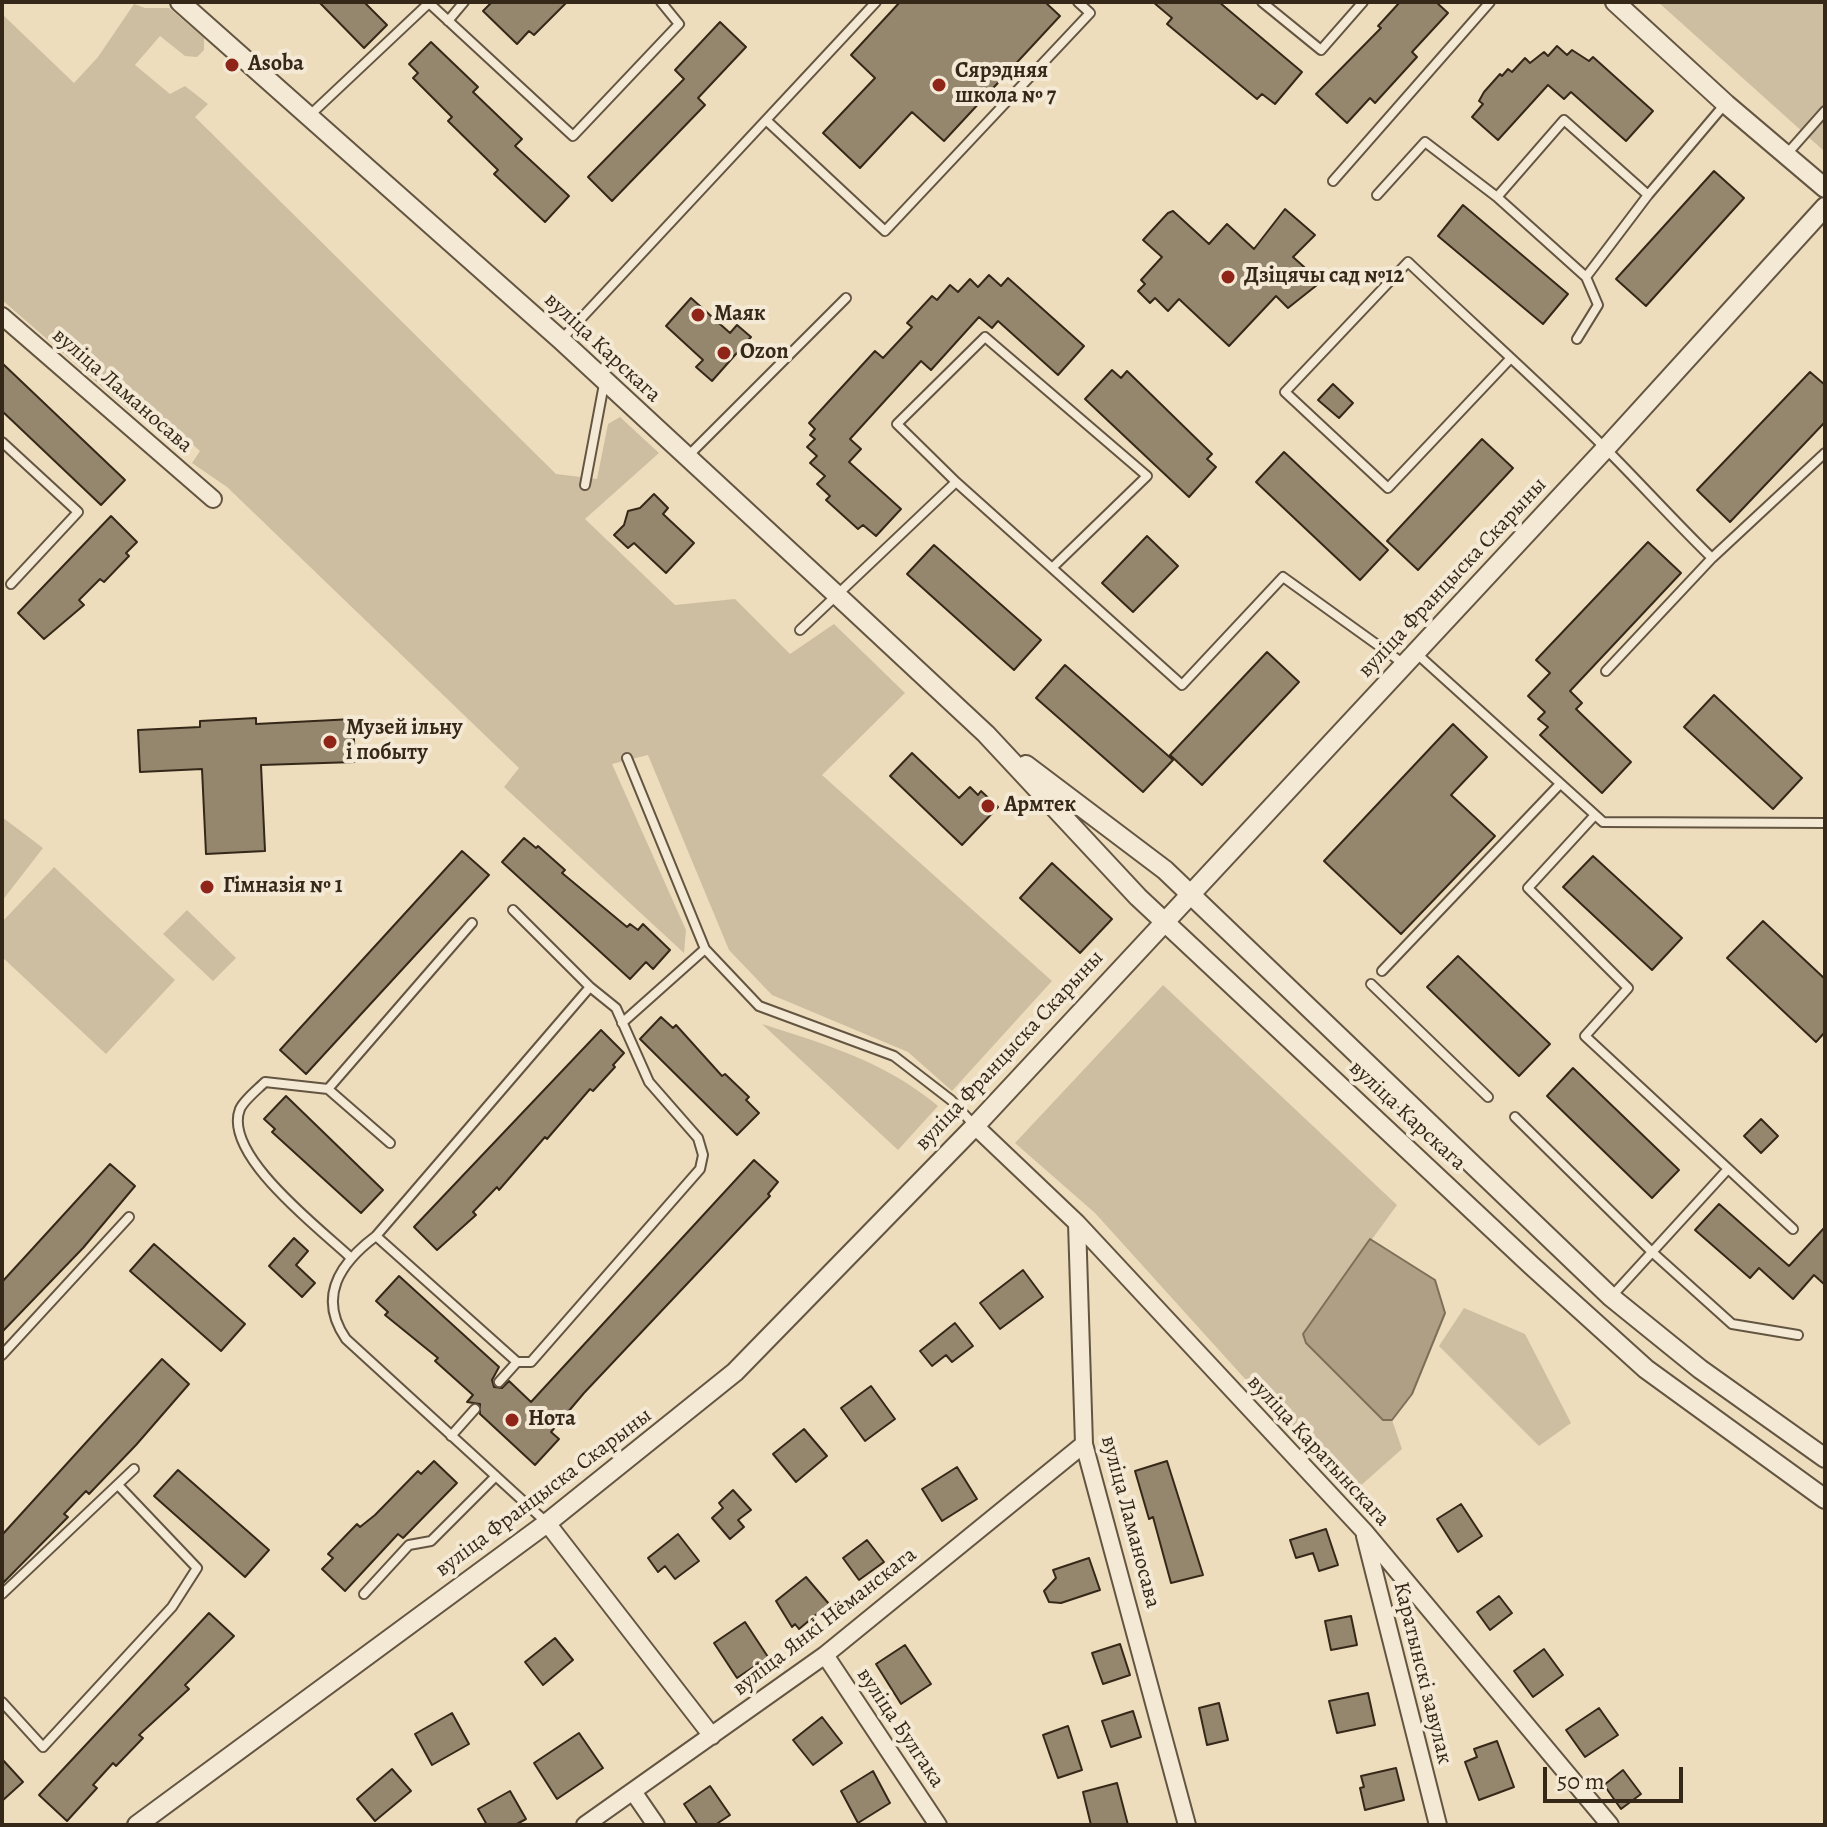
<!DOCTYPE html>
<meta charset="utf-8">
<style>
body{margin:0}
#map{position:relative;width:1827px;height:1827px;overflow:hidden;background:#edddbd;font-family:Alegreya,serif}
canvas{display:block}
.frame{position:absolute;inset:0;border:4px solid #352818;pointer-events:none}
.scale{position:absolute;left:1543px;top:1767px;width:140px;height:36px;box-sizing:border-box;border:4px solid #352818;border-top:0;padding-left:10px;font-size:24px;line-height:28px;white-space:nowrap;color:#352818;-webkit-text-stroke:6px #f3e9d4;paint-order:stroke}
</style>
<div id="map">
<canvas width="1827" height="1827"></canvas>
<div class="frame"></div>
<div class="scale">50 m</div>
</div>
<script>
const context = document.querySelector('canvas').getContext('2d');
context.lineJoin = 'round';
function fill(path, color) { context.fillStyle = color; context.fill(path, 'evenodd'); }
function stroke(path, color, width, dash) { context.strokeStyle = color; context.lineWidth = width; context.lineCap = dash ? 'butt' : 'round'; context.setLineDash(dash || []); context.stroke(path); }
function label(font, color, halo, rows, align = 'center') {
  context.font = font + ' Alegreya,serif'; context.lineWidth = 8; context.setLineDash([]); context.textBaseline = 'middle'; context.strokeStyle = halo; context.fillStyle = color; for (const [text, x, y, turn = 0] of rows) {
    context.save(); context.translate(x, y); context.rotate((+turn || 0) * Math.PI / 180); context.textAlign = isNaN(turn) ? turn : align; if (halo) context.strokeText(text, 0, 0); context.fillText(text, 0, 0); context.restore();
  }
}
fill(new Path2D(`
 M1658,2h167v148l-1,1z
 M134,4l11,4h24l35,30v12l-7,7 -12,-1 -25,-20 -25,29 35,29 15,-8 23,18 -13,13 361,357 41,5 11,-55 12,-7 39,36 -74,66 90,86 60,-6 55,55 44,-30 71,69 -83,82 230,206 -100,110 -44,-39 -136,-57 -43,-45 -81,-195 -36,9 74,166 -2,23 -180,-166 15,-19 -292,-281 -35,-24 8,-12 -57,-51 -12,12 -129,-112v-286l72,69 24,-26z
 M2,817l41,31 -41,53z
 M54,867l121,113 -69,74 -104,-97v-35z
 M187,910l49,48 -23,23 -50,-47z
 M1163,985l234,220 -94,129 3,10 76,76h10l10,29 -52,46 -255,-282 -80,-70z
 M762,1024c63,20 124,38 176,82l-40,44z
 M1464,1308l61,26 46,89 -32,23 -100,-100z`), '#cebea1');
const water = new Path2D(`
 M1370,1239l65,41 10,33 -33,81 -20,26h-9l-77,-77 -3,-9z`);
fill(water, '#ae9f85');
stroke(water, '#7e6f59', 2);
const building = new Path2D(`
 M319,2h45l23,23 -23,23z
 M492,2h75l-33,33 -5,-4 -12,13 -34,-33z
 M900,2h145l15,14 -116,125 -32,-29 -52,56 -37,-35 52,-55 -24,-23z
 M1153,2h66l83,70 -27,32 -13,-10 -5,5 -90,-75 5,-6z
 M1400,2h36l12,11 -36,39 5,5 -42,46 -5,-5 -23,25 -31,-29 65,-66 -3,-2z
 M720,22l26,25 -48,51 7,7 -93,96 -24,-24 96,-98 -9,-9z
 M431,42l47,45 -5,5 49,47 -7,7 54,50 -24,26 -51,-48 4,-4 -50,-49 4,-4 -39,-39 5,-5 -9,-9z
 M1557,46l10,9 5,-5 17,11 4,-4 60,54 -27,30 -55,-49 -7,7 -16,-14 -50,55 -26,-23 11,-13 -4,-3 5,-9 16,-18 2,2 6,-7 4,3 13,-14 5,5 14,-11 4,4z
 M1714,171l30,27 -98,108 -30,-27z
 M1463,205l105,89 -25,30 -105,-88z
 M1285,209l30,26 -22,22 20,18 -3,3 7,7 -29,23 -12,-12 -47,50 -50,-47 -11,12 -13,-13 -5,5 -12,-12 7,-7 -4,-4 21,-23 -19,-17 25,-27 5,-2 36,33 18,-20 27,25z
 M989,275l12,11 7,-8 76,68 -26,29 -60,-54 -6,7 -13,-11 -48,53 -10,-9 -71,78 11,10 -12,13 52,47 -25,27 -13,-11 -5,4 -32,-29 4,-4 -13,-12 8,-8 -15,-13 7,-7 -10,-9 8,-8 -5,-4 5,-6 -6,-6 66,-72 8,7 29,-31 -5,-4 25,-27 5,4 13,-15 8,7 12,-13 8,8z
 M691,298l39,35 7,-8 14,12 -39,44 -16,-14 7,-7 -37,-34z
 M2,363l123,117 -24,25 -99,-94z
 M1112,370l9,8 6,-7 85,83 -5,5 9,8 -27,30 -104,-98z
 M1810,372l15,13v37l-95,100 -33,-32z
 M1333,384l20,19 -14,15 -21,-18z
 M1482,439l31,29 -95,102 -31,-29z
 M1284,452l104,98 -28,30 -104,-98z
 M654,494l14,14 -5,6 31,29 -28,30 -32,-30 -6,5 -14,-13 10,-10 4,-14 12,-3z
 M111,516l26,26 -11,11 3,3 -25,26 -4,-3 -21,21 5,5 -40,34 -26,-26z
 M1147,536l31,30 -45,46 -31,-29z
 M1648,542l33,31 -111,118 12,12 -6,6 55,53 -29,31 -62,-58 8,-8 -10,-8 7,-7 -17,-16 22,-23 -14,-13z
 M934,545l107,95 -27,30 -107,-96z
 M1267,652l32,30 -97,103 -32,-30z
 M1065,665l108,95 -30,32 -107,-94z
 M1714,695l88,83 -29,31 -89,-82z
 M256,718v6l97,-5 2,43 -94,3 4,86 -59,3 -4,-85 -62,3 -2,-42 62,-3v-6z
 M1453,724l34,33 -36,38 44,41 -94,98 -77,-73z
 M912,753l47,45 11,-11 8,8 3,-4 17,16 -36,38 -72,-69z
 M524,838l12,10 2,-2 27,24 -3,3 65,54 3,-3 8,6 5,-6 27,26 -17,19 -7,-7 -16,17 -128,-117z
 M462,851l27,24 -183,199 -26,-24z
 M1593,856l89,82 -30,32 -89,-83z
 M1052,863l60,56 -32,34 -60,-55z
 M1763,921l62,58v53l-9,10 -89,-84z
 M1458,956l92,88 -31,32 -92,-89z
 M661,1017l12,11 3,-3 46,51 3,-2 24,23 -3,3 13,13 -22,22 -97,-96z
 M601,1030l23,23 -11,12 2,2 -22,24 -3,-2 -43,50 -2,-2 -46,53 -2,-3 -24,25 3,3 -39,35 -23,-23z
 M1573,1068l106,102 -27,28 -105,-102z
 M286,1096l97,94 -22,23 -89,-81 3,-3 -11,-10z
 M1761,1119l17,17 -17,17 -17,-17z
 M754,1160l24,22 -10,12 2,2 -186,197 -33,39 8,7 -24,26 -55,-51v-10l-13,-2 6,-7 -38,-34 3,-3 -53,-43 3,-3 -12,-11 23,-25 100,91 -7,13 2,7 8,1 7,-7 22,21z
 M110,1164l25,22 -52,62 -81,84v-50z
 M1719,1204l70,62 36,-39v58l-11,-10 -21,24 -34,-31 -9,10 -55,-48z
 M294,1238l14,13 -12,14 19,18 -13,14 -33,-31z
 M154,1244l91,80 -24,27 -91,-80z
 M1023,1270l20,27 -43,32 -20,-26z
 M955,1323l18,23 -21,16 -6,-7 -14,11 -12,-15z
 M162,1359l27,25 -53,61 -47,49 -3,-3 -22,23 4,3 -66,67v-49z
 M871,1386l24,33 -30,22 -24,-33z
 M804,1429l23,27 -31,26 -23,-28z
 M434,1461l23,22 -54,55 -5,-4 -53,57 -23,-22 11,-11 -5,-4 29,-30 3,3 15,-12 43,-44 3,3z
 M1167,1461l36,114 -32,8 -18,-66 -4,2 -14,-48z
 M957,1467l20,32 -35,22 -20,-32z
 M178,1470l91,80 -24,27 -91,-81z
 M733,1490l18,20 -13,10 6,7 -14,12 -18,-21 11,-10 -4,-5z
 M1461,1504l21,32 -24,16 -21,-33z
 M1326,1529l12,36 -19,6 -6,-18 -17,5 -6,-18z
 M678,1534l21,27 -24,18 -10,-13 -7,6 -10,-14z
 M867,1540l17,22 -25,18 -16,-22z
 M1089,1558l11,32 -39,13 -12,-1 -5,-11 12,-13 -3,-8z
 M806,1577l23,27 -30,25 -4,-5 -3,3 -16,-26z
 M1499,1596l13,17 -22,17 -13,-18z
 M209,1613l25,23 -49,49 4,4 -50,46 4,3 -27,28 -3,-3 -20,22 4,3 -30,33 -28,-26z
 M1351,1616l6,29 -26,5 -6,-29z
 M745,1622l23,35 -31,21 -23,-35z
 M555,1638l18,22 -30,25 -18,-23z
 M1120,1644l10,31 -27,9 -11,-31z
 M905,1645l26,39 -30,20 -25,-40z
 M1544,1649l19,26 -30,22 -19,-26z
 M1368,1693l7,32 -38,8 -8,-32z
 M1219,1703l9,37 -21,5 -8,-37z
 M1599,1708l19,27 -33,22 -19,-27z
 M1133,1711l8,26 -30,10 -9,-26z
 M452,1713l17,31 -37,21 -17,-31z
 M822,1717l20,26 -29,22 -20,-25z
 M1068,1726l14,44 -24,8 -15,-43z
 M579,1733l24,35 -46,31 -23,-36z
 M1497,1741l17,46 -35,13 -14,-38 12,-5 -3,-8z
 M2,1759l21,23 -21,19z
 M1396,1768l8,32 -39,10 -5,-22 4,-1 -3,-11z
 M392,1769l19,22 -36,30 -18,-22z
 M1623,1770l18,24 -20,15 -17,-24z
 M873,1771l17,32 -32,20 -17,-32z
 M1117,1783l11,42h-37l-8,-33z
 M710,1786l20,29 -15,10h-17l-14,-21z
 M510,1791l16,28 -11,6h-28l-9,-16z`);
fill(building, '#95866e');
stroke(building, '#352818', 2);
const service = new Path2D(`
 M428,2l145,134 106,-112 -18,-22
 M1262,2l59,48 42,-48
 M448,21l16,-19
 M310,115l119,-112
 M766,120l119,111 205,-218 -12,-11
 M1786,155l39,-44
 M1333,181l157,-179
 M1377,195l48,-53 72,55 67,-77 84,75 -62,82 -89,-80
 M1648,195l77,-91
 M1577,339l21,-34 -12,-28
 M561,340l315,-338
 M1510,359l-122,129 -103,-96 123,-130c65,62 133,122 197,186 36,36 70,74 107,110
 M2,442l76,70 -67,72
 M686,458l160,-160
 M585,485l19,-101
 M1052,568l130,117 101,-108 121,87
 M800,630l156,-148 96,86 95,-92 -162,-139 -88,87 59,58
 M1416,653l187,169 222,1
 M1606,671l106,-113 113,-105
 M627,758l78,191 54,57 135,50 57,44 24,26
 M1595,815l-67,73 100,100 -43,48 208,193
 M513,910l77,77 -214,249c-36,27 -59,61 -30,103l200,183
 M1382,971l178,-187
 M1371,984l117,113
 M622,1023l83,-74
 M328,1089l-63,-7c-7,7 -21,18 -25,27 -18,45 79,119 109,147
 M1515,1117l137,135 80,72 66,11
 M390,1143l-62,-54 144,-166
 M376,1236l141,126h14l169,-193 3,-14 -5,-17 -49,-56 -33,-74 -26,-21
 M1611,1297l117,-128
 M2,1355l127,-138
 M499,1382l18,-20
 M451,1436l24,-27
 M2,1594l132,-125
 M364,1594l45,-49 22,-4 65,-65
 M2,1702l41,45 129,-140 25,-39 -79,-83`);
const minor = new Path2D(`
 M2,316l211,183
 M975,1126l102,97 287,308 246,294
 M1077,1223l7,221 103,381
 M547,1523l165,213
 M1365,1536l73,289
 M825,1655l113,170
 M634,1793l22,32
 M585,1825l240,-170 259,-211`);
const tertiary = new Path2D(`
 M180,2l381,338 278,257 147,137 152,163 393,368 115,104 179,130
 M1615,2l111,102 99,84
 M1026,765l139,105 446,427 89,72 125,89
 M137,1825l410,-302 188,-151 240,-246 631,-678 219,-241`);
stroke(service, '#635541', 12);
stroke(minor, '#635541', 20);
stroke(tertiary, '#635541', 22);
stroke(service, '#f3e9d4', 8);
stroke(minor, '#f3e9d4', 16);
stroke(tertiary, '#f3e9d4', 18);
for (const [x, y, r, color] of [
 [232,65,8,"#8f2418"],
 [939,85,8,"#8f2418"],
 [1228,277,8,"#8f2418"],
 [698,315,8,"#8f2418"],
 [724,353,8,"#8f2418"],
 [330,742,8,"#8f2418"],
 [988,806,8,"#8f2418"],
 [207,887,8,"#8f2418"],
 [512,1420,8,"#8f2418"]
]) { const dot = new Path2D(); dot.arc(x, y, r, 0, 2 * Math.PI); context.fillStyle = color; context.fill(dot); stroke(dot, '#f3e9d4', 3); }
label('bold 22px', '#352818', '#f3e9d4', [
 ["Asoba",248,65],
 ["Сярэдняя",955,72],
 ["школа № 7",955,97],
 ["Дзіцячы сад №12",1244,277],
 ["Маяк",714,315],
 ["Ozon",740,353],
 ["Музей ільну",346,729],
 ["і побыту",346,754],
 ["Армтек",1004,806],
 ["Гімназія № 1",223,887],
 ["Нота",528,1420]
], 'left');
label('22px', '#352818', '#f3e9d4', [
 ["вуліца Карскага",602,348,43],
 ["вуліца Ламаносава",122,391,41],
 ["вуліца Францыска Скарыны",1453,578,-47],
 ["вуліца Францыска Скарыны",1010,1051,-47],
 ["вуліца Карскага",1407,1116,43],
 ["вуліца Каратынскага",1318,1451,47],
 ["вуліца Францыска Скарыны",544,1493,-37],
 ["вуліца Ламаносава",1130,1522,75],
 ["вуліца Янкі Нёманскага",825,1622,-38],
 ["Каратынскі завулак",1422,1673,76],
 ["вуліца Булгака",900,1728,56]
]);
</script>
